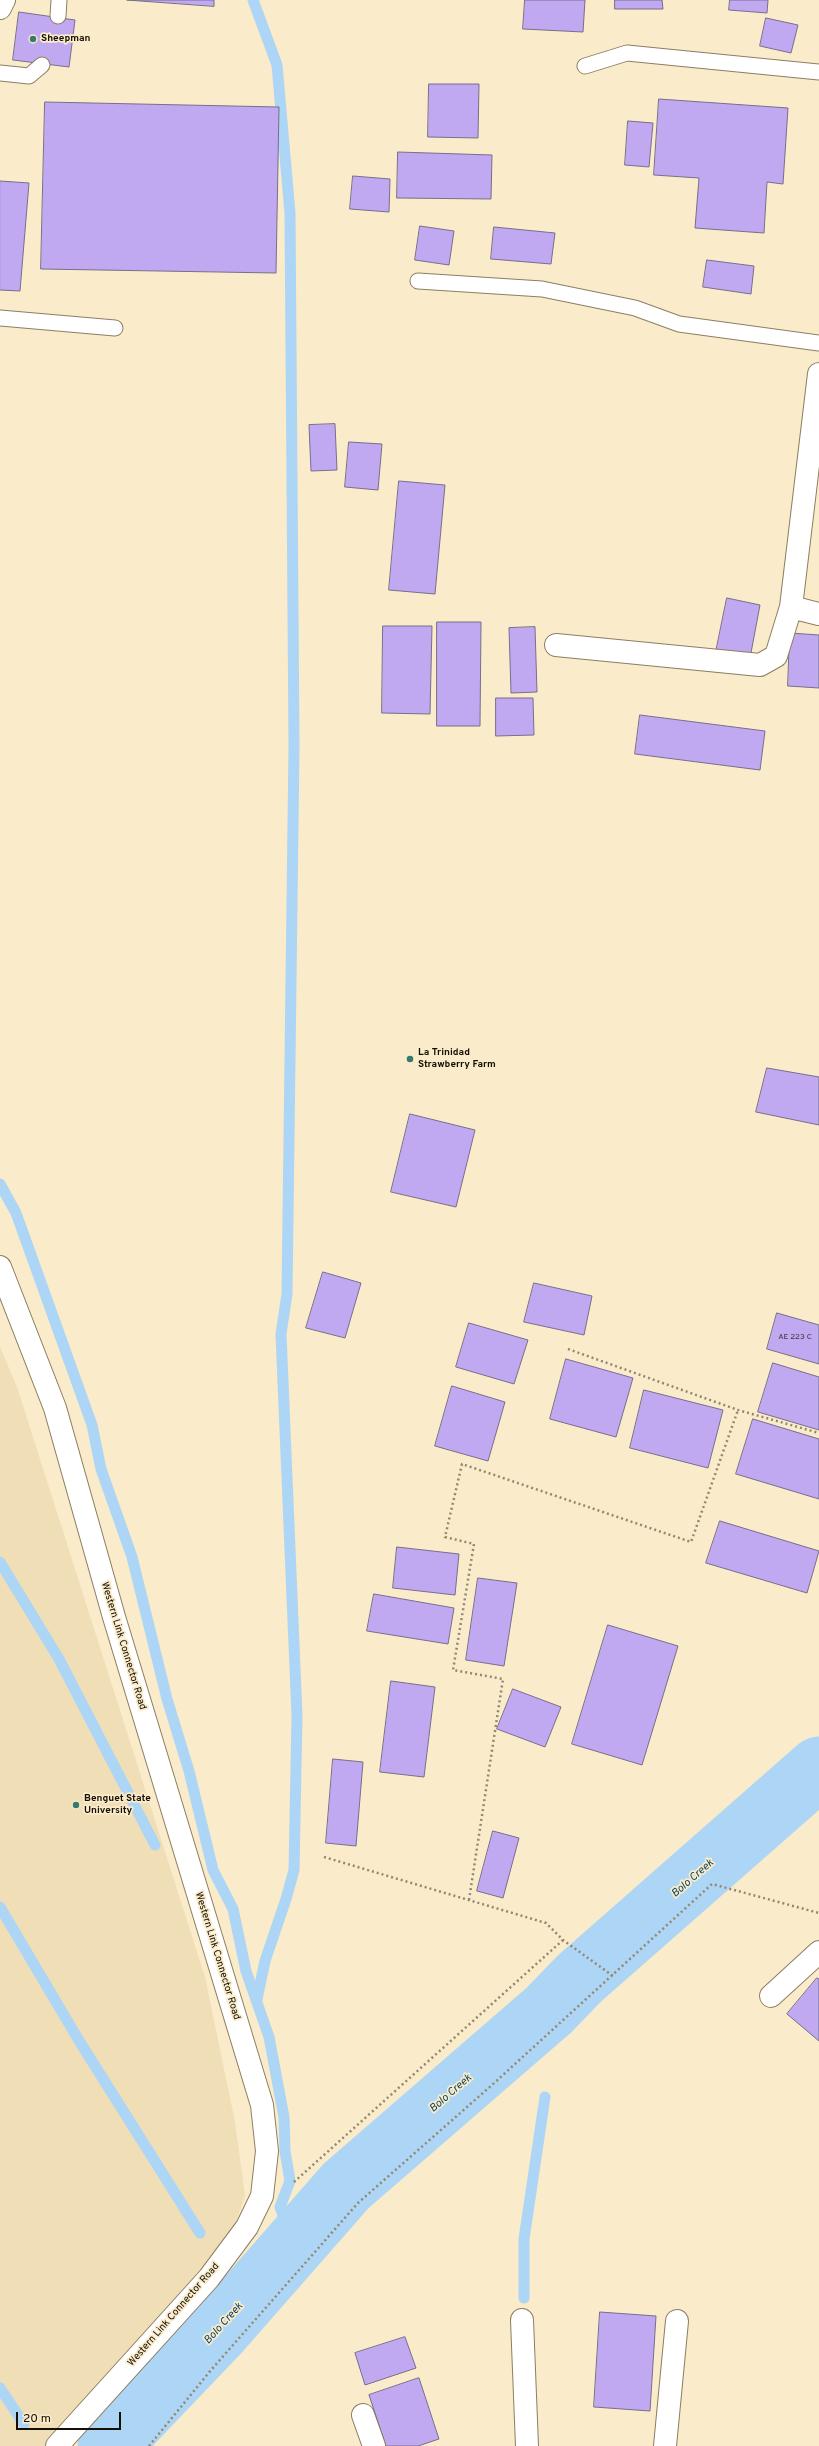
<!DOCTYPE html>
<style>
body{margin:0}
#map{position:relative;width:819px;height:2446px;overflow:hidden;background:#faebca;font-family:Overpass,sans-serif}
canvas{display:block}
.scale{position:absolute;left:16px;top:2412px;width:105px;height:18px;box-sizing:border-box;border:2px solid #140e04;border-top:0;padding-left:5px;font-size:12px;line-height:14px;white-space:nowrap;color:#140e04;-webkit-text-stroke:3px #faebca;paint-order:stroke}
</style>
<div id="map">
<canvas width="819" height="2446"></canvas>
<div class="scale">20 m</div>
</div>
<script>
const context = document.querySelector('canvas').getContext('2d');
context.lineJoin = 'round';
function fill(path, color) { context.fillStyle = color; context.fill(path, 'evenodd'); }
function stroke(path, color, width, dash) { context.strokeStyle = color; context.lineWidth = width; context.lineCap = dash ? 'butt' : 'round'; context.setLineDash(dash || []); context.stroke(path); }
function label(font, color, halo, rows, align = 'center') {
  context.font = font + ' Overpass,sans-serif'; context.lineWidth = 3.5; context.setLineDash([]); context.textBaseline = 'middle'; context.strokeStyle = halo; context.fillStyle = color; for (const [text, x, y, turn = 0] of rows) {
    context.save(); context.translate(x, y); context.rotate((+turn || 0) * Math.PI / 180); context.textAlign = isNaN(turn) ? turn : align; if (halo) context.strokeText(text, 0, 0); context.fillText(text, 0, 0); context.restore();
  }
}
fill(new Path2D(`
 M0,1347l17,40 188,590 30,145 10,74 -14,40 -167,210h-64z`), '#f0deb6');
stroke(new Path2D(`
 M253,0l24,65 13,148 4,533 -7,548 -6,40 16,382 -3,154 -8,29 -21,62 -8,38
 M0,1184l16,29 76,212 9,44 31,88 35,142 22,72 24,99 20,39 13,62 23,66 15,80 1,34 5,30 -10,26 14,37
 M0,1562l59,97 96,186
 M0,1907l78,132 122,194
 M548,2025l1,-15
 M230,2288l11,16
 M524,2298v-59l21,-142
 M0,2388l24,36`), '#add5f5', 11);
stroke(new Path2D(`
 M109,2446l109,-114 128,-146 203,-176 31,-32 239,-210`), '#add5f5', 63);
const building = new Path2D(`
 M127,0h87v6z
 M525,0h60l-2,32 -60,-3z
 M615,0h47l1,9h-48z
 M730,0h38l-1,13 -38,-3z
 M19,12l56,8 -6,47 -56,-7z
 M766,18l32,7 -7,28 -31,-7z
 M429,84h50l-1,54 -50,-1z
 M659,99l129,9 -5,76 -16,-2 -3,51 -69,-5 4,-50 -45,-3z
 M45,102l234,5 -3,166 -235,-4z
 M628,121l25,2 -4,44 -24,-2z
 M398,152l94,3 -1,44 -94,-1z
 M353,176l37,3 -1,33 -39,-3z
 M0,181l29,2 -9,108 -20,-1z
 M420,226l34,5 -5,34 -34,-5z
 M494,227l61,6 -4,31 -60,-5z
 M707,260l47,6 -3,28 -48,-7z
 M335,424l2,46 -26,1 -2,-46z
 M349,442l33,2 -4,46 -33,-3z
 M399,481l46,4 -10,109 -46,-4z
 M727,598l33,7 -10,53 -34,-6z
 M437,622h44l-1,104h-43z
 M383,626h49l-2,88 -48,-1z
 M535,627l2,65 -26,1 -2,-65z
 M790,633l29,2v53l-31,-2z
 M496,698h37l1,37 -38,1z
 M640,715l125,16 -5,39 -125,-16z
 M767,1068l52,9v48l-63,-13z
 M410,1114l65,16 -19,77 -65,-15z
 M323,1272l38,11 -16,55 -39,-10z
 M534,1283l58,13 -8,39 -60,-13z
 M777,1313l42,12v39l-52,-15z
 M469,1323l59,17 -14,44 -58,-17z
 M566,1359l67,19 -17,59 -66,-18z
 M773,1363l46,14v53l-61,-18z
 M452,1386l53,16 -17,59 -53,-15z
 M644,1390l79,20 -15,58 -78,-20z
 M753,1419l66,20v60l-83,-25z
 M720,1521l99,30 -12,42 -101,-30z
 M397,1547l62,7 -4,41 -62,-7z
 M478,1578l39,5 -13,83 -38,-6z
 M374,1594l80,14 -6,36 -81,-13z
 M608,1625l70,21 -36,119 -70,-21z
 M391,1681l44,6 -11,90 -44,-5z
 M513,1689l48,18 -16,40 -48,-18z
 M333,1759l30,3 -7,84 -30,-3z
 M493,1831l26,7 -16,60 -26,-7z
 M817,1978l2,1v62l-32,-27z
 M600,2312l56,4 -6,95 -56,-4z
 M405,2337l11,31 -51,17 -10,-32z
 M419,2378l20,61 -21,7h-32l-17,-51z`);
fill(building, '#c0a9f1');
stroke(building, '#766e8b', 1);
const lane = new Path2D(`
 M58,16l1,-16
 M585,66l42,-13 192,19
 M0,73l29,3 13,-11
 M418,281l124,8 93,19 44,16 140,19
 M0,318l115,10`);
const street = new Path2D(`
 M0,8l4,-8
 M819,374l-28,233 28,7
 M556,645l204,20 16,-9 15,-49
 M0,1267l55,141 59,209 148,488 5,46 -5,45 -15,31 -38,51 -152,168
 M771,1996l48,-44
 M522,2320l5,126
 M363,2415l11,31
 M665,2446l12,-125`);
stroke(lane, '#8c7e61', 17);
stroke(street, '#8c7e61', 24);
stroke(new Path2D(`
 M568,1349l170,61 81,23
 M324,1857l222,66 17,17 50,36
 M469,1900l34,-221 -50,-9 21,-126 -29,-7 17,-73 229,78 47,-132
 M294,2182l269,-242
 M149,2446l62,-76 147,-167 134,-118 220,-201 107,29`), '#928771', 2.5, [2, 3]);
stroke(lane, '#fff', 15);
stroke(street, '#fff', 22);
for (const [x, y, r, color] of [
 [33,39,4,"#367b6e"],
 [410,1059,4,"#367b6e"],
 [76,1805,4,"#367b6e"]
]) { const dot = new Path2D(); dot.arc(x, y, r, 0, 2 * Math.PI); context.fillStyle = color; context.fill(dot); stroke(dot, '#faebca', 1.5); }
label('8px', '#3f353f', null, [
 ["AE 223 C",795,1337]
]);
label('bold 10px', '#140e04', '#faebca', [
 ["Sheepman",41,39],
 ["La Trinidad",418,1053],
 ["Strawberry Farm",418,1065],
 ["Benguet State",84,1799],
 ["University",84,1811]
], 'left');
label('10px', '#140e04', '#faebca', [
 ["Western Link Connector Road",123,1646,73],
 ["Western Link Connector Road",217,1956,73],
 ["Western Link Connector Road",174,2315,-49]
]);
label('italic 11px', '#084062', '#faebca', [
 ["Bolo Creek",693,1879,-41],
 ["Bolo Creek",451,2094,-41],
 ["Bolo Creek",224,2324,-48]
]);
</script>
